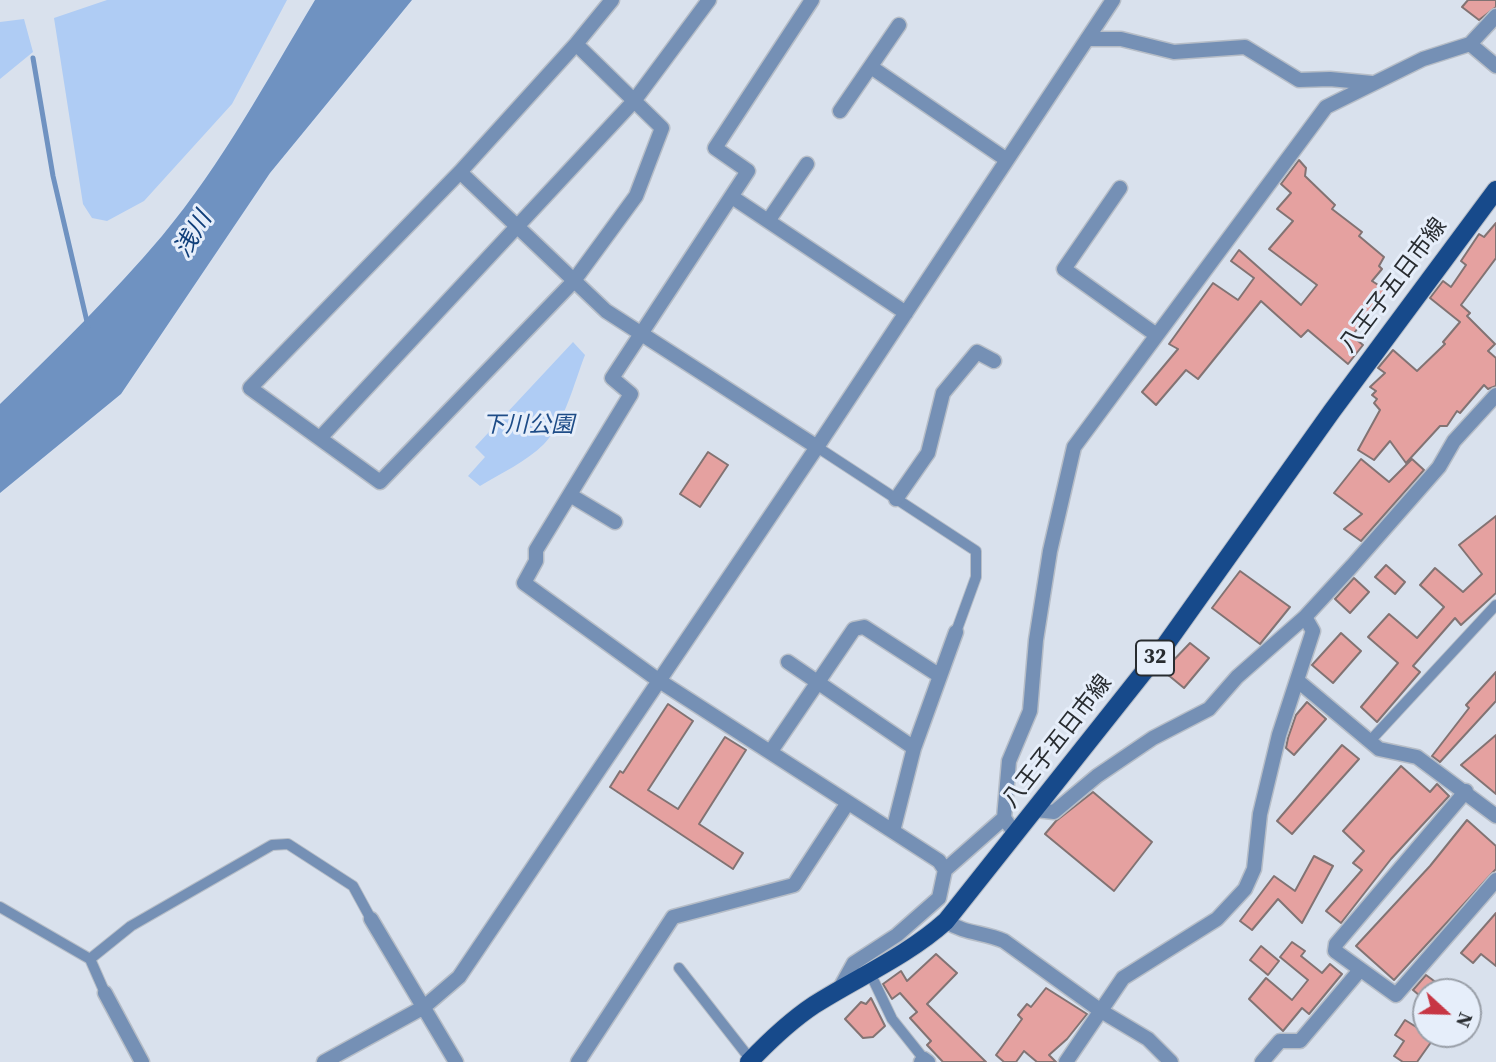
<!DOCTYPE html>
<meta charset="utf-8">
<style>
body{margin:0}
#map{position:relative;width:1496px;height:1062px;overflow:hidden;background:#d9e1ed;font-family:"Source Serif 4",serif}
canvas{display:block}
.north{position:absolute;left:1412px;top:978px;width:70px;height:70px;box-sizing:border-box;background:#e6eefa;border:2px solid #9aa0a9;border-radius:50%;rotate:112deg;font-size:19px;font-weight:700;line-height:28px;text-align:center;color:#282c30}
.north::after{content:'';display:block;margin:auto;width:24px;height:32px;background:#c73644;clip-path:polygon(50% 0,100% 100%,50% 72%,0 100%)}
</style>
<div id="map">
<canvas width="1496" height="1062"></canvas>
<div class="north">N</div>
</div>
<script>
const context = document.querySelector('canvas').getContext('2d');
context.lineJoin = 'round';
function fill(path, color) { context.fillStyle = color; context.fill(path, 'evenodd'); }
function stroke(path, color, width, dash) { context.strokeStyle = color; context.lineWidth = width; context.lineCap = dash ? 'butt' : 'round'; context.setLineDash(dash || []); context.stroke(path); }
function label(font, color, halo, rows, align = 'center') {
  context.font = font + ' "Source Serif 4","Noto Sans JP",serif'; context.lineWidth = 6; context.setLineDash([]); context.textBaseline = 'middle'; context.strokeStyle = halo; context.fillStyle = color; for (const [text, x, y, turn = 0] of rows) {
    context.save(); context.translate(x, y); context.rotate((+turn || 0) * Math.PI / 180); context.textAlign = isNaN(turn) ? turn : align; if (halo) context.strokeText(text, 0, 0); context.fillText(text, 0, 0); context.restore();
  }
}
fill(new Path2D(`
 M107,0h180l-55,104 -88,97 -37,20 -15,-3 -9,-14 -29,-186z
 M24,19l9,33 -33,27v-57z
 M573,342l12,13c-11,28 -20,67 -41,89 -18,18 -43,29 -64,42l-12,-10 17,-19 -10,-10z`), '#afccf4');
fill(new Path2D(`
 M315,0h97l-142,173 -149,221 -121,99v-89c56,-54 112,-109 162,-168 60,-72 105,-156 153,-236z`), '#6f92c1');
stroke(new Path2D(`
 M33,58l20,118 35,150`), '#6f92c1', 5);
const building = new Path2D(`
 M1468,0h28v7l-17,13 -17,-13z
 M1299,160l7,8 -1,8 30,29 -3,4 30,23 -3,4 25,21 -5,9 3,3 -10,12 14,9 -34,46 11,9 -15,19 -40,-34 -7,7 -40,-36 -63,78 -12,-9 -30,35 -14,-13 36,-43 -9,-5 44,-61 25,17 16,-22 -23,-17 8,-11 62,55 16,-20 -48,-36 24,-28 -16,-12 14,-16 -10,-9z
 M1496,223v35l-35,47 9,8 -3,3 28,28 -7,7 8,7v28l-8,3 -4,-4 -24,28 -3,-2 -10,15h-7l-34,37 -16,-22 -16,19 -16,-10 22,-40 -6,-7 3,-4 -5,-4 4,-4 -6,-4 15,-14 -7,-5 15,-18 24,21 28,-27 -2,-2 17,-20 -30,-24 13,-17 8,6 15,-22 -5,-4 18,-27 5,3z
 M708,452l20,13 -28,42 -20,-13z
 M1361,459l28,23 23,-23 12,11 -63,71 -17,-12 18,-15 -28,-21z
 M1496,516v77l-35,32 -6,-7 -42,48 7,6 -43,50 -16,-15 37,-44 -30,-26 21,-23 28,24 27,-31 -24,-22 15,-17 28,24 19,-18 -23,-29z
 M1386,565l19,17 -10,12 -20,-17z
 M1240,571l50,36 -30,37 -48,-36z
 M1354,578l15,14 -19,21 -15,-14z
 M1341,633l20,18 -28,32 -21,-18z
 M1190,643l19,15 -25,30 -17,-14 4,-5 -3,-3z
 M1496,672v29l-56,61 -8,-6 37,-48 -3,-3z
 M1307,702l19,17 -32,36 -8,-7 2,-10 8,-23z
 M668,704l25,17 -45,69 30,19 47,-72 21,13 -47,74 44,29 -10,16 -123,-82 10,-16 3,2z
 M1496,735v59l-35,-29z
 M1342,745l17,14 -67,75 -15,-13z
 M1401,766l29,26 7,-8 12,12 -58,63 -50,64 -15,-12 36,-41 -9,-7 11,-12 -21,-20z
 M1093,792l59,50 -38,49 -69,-57 11,-13z
 M1467,820l29,26v23l-102,111 -38,-34 74,-80z
 M1314,856l19,10 -31,57 -24,-24 -26,31 -12,-9 34,-45 21,15z
 M1496,913v53l-15,-12 -8,9 -12,-10z
 M1292,942l13,9 -4,5 21,17 8,-9 12,10 -33,40 -7,-6 -19,23 -34,-32 17,-21 26,22 16,-20 -28,-23z
 M1261,946l18,15 -11,14 -18,-15z
 M936,954l21,19 -30,31 59,58h-43l-16,-17 4,-4 -21,-23 7,-6 -17,-19 -8,6 -9,-15 18,-13 6,10z
 M1426,975l23,17h-23v9l-13,-11z
 M1046,988l41,26 -20,25 -18,16 7,7h-19l-13,-11 -8,11h-12l-8,-7 26,-36 -4,-4 9,-11 4,3z
 M871,998l14,28 -12,11 -10,1 -18,-19 16,-17 5,2z
 M1405,1020l29,18 -17,24h-14l-9,-6 10,-15 -9,-6z`);
fill(building, '#e5a1a0');
stroke(building, '#827373', 2);
const lane = new Path2D(`
 M817,447l159,104v26l-20,55
 M1370,741l126,-136
 M0,907l90,52 15,34
 M90,959l41,-33 141,-81 16,-1 65,42 18,33
 M679,968l72,92
 M870,973l22,46 32,40`);
const street = new Path2D(`
 M812,0l-97,148 33,23 -136,207 19,16 -95,156v11l-12,22 134,97 281,181 6,9 -6,28 -42,37 -43,28 -15,27
 M1087,39h34l53,13 71,-5 54,33 31,-1 42,4
 M576,44l86,84 -26,68 -63,86 -193,200 -130,-94 210,-216 116,-128 36,-44
 M1470,44l26,22
 M871,67l136,93
 M840,111l59,-86
 M460,172l146,139 211,136
 M1120,188l-56,81 91,65
 M732,197l174,116
 M768,221l39,-57
 M320,438l314,-337 75,-101
 M570,495l45,27
 M896,499l32,-46 15,-60 34,-41 17,9
 M788,662l126,86
 M1298,681l81,68 38,8 79,59
 M771,751l83,-122 10,-2 76,49
 M1466,791l-130,153 -1,7 61,44 100,-115
 M1036,810l18,2 43,-36 56,-38 56,-29 28,-32 68,-60 47,-51 87,-99 15,-26 42,-46
 M893,831l21,-83 42,-116
 M1016,835l-12,-17 5,-57 21,-50 6,-71 14,-89 24,-104 252,-340 97,-48 47,-15 26,-28
 M945,870l59,-52
 M371,919l85,143
 M946,921c18,13 38,11 58,20l97,70 47,28 23,23
 M105,993l37,69
 M324,1062l100,-55 35,-30 358,-530 296,-447
 M578,1062l95,-145 121,-32 53,-81
 M921,1062l3,-3 4,3
 M1066,1062l57,-84 94,-59 28,-30 9,-20 6,-55 19,-79 34,-104 -8,-14
 M1262,1062l18,-21h20l60,-71`);
const primary = new Path2D(`
 M749,1062c20,-21 41,-41 65,-57 44,-28 93,-49 132,-84l220,-277 166,-233 164,-221`);
stroke(lane, '#b6bdc7', 12);
stroke(street, '#b6bdc7', 17);
stroke(primary, '#b6bdc7', 20);
stroke(lane, '#7590b5', 10);
stroke(street, '#7590b5', 14);
stroke(primary, '#174a8b', 18);
for (const [x, y, w] of [
 [1155,658,38]
]) { const box = new Path2D(); box.roundRect(x - w / 2, y - 17.5, w, 35, 5); context.fillStyle = '#e6eefa'; context.fill(box); stroke(box, '#282c30', 2); }
label('bold 21px', '#282c30', null, [
 ["32",1155,658]
]);
label('23px', '#282c30', '#e6eefa', [
 ["八王子五日市線",1394,286,-53],
 ["八王子五日市線",1058,742,-52]
]);
label('italic 23px', '#1e4c87', '#e6eefa', [
 ["下川公園",528,426]
]);
label('italic 24px', '#0f3e79', '#e6eefa', [
 ["浅川",194,235,-59]
]);
</script>
